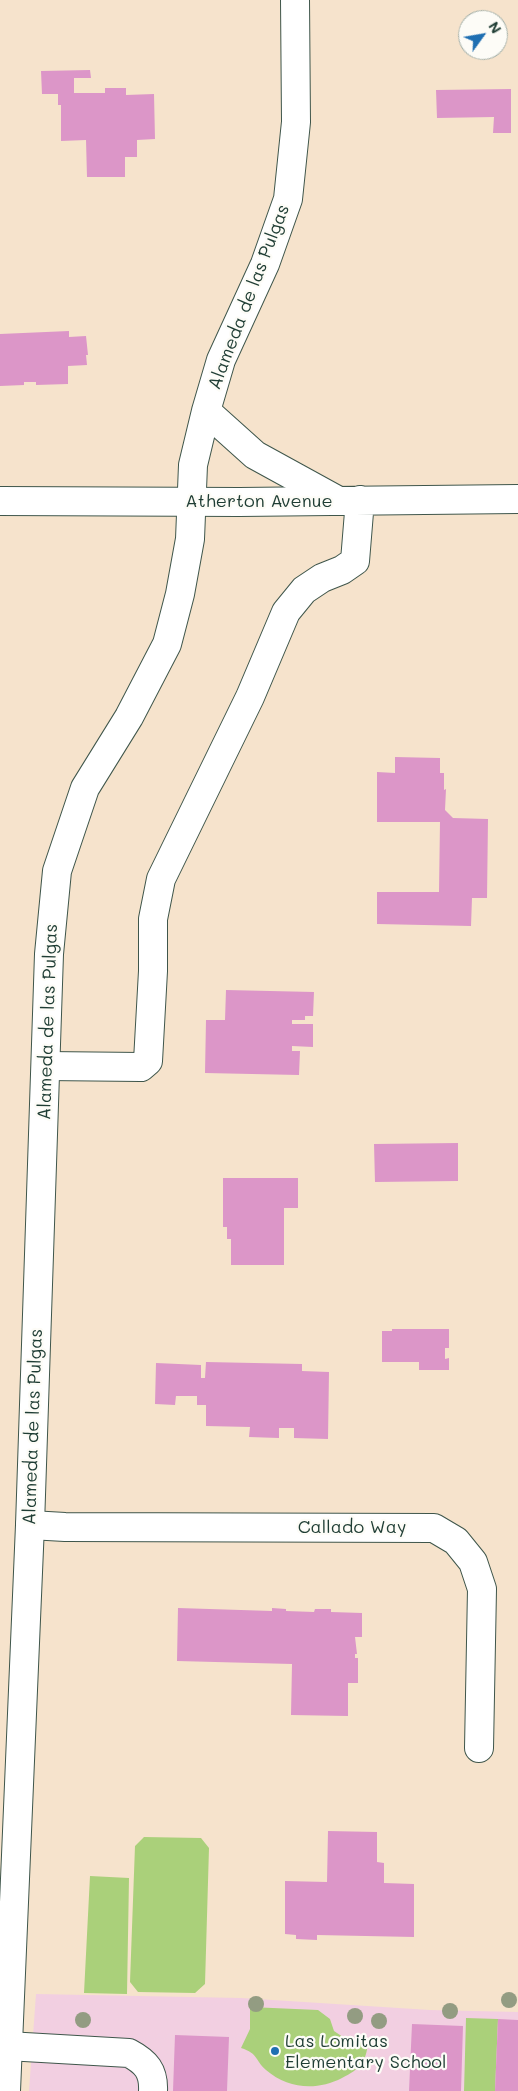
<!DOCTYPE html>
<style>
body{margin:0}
#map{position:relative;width:518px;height:2091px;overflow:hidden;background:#f6e3cc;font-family:Mali,sans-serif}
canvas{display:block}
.north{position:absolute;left:458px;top:10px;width:50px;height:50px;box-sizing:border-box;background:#fdfcf7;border:1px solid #a4b0a9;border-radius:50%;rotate:58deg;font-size:14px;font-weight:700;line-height:20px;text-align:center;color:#1f3d34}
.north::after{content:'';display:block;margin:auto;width:18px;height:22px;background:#1f6fb2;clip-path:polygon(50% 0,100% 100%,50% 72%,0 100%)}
</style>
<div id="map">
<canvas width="518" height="2091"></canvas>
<div class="north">N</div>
</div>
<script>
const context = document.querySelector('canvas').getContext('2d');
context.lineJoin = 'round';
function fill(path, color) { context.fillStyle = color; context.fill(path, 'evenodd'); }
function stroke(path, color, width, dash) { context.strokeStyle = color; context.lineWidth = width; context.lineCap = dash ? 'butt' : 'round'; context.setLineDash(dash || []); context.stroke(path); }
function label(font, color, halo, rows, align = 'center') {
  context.font = font + ' Mali,sans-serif'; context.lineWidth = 4.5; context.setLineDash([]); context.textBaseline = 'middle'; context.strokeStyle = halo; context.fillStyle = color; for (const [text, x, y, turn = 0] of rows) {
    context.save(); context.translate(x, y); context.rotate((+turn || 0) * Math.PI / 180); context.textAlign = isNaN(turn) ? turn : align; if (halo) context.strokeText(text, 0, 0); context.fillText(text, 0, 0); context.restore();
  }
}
fill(new Path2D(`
 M36,1994l205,4 189,12 88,2v79h-489z`), '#f2cfe1');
fill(new Path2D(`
 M144,1837l57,1 8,10 -4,136 -10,9 -57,-1 -8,-10 5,-136z
 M90,1876l39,2 -2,116 -43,-1z
 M250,2007l68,3 12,9 4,12 15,10 19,2c-2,19 -8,26 -26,35 -25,13 -54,11 -76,-8 -12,-11 -7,-16 -25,-22l9,-19z
 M466,2018l32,1 -3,72h-31z`), '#aad07a');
fill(new Path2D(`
 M90,70l1,8h-17v15h31v-5h21v7l28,-1 1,45 -18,1v17h-12v20h-38l-1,-37 -25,1v-36h-3v-11h-16l-1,-23z
 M511,89v44h-18l1,-16 -57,1 -1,-28z
 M69,331v6l17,-1 2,19h-2l1,10 -19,1v18l-32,1v-3h-12v3l-24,1v-52z
 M395,757l45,1v15h4v17l2,-1 -1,21 8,8 35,1 -1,79h-15l-1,28 -94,-2v-32h62l1,-70h-63v-50l18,1z
 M226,990l88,2 -1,24h-8v4h-13v4h21v23l-21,-1v5h8l-1,24 -94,-2 1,-53h19z
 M458,1143v38l-83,1 -1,-38z
 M223,1178h75v30h-14v57h-53v-26h-4v-12h-4z
 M392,1329h57v19h-4v11l4,-1v12h-30v-8h-37v-31h10z
 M206,1362l96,2v7l27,1 -1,67 -34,-1v-10h-15v10l-30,-1 1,-10 -44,-1v-21h-9v-9h-21l-1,9 -20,-1 1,-41 45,2v13h4z
 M178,1608l94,3v-3l14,1v2l28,1 1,-3h16v3l31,1v24h-7l2,17h-2v4h3v25h-10v33l-57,-1 1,-51 -115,-3z
 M328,1831l49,1v30l7,1v20l30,1v53l-97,-2v5l-21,-1v-4l-11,-1v-53l42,1z
 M498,2019l20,1v71h-23z
 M412,2024l51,2 -2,65h-52z
 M175,2035l54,2 -2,54h-54z`), '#dc96c8');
const minor = new Path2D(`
 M0,501l239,1 279,-3
 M46,1066l95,1 7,-6 5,-90v-52l8,-40 89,-182 36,-85 18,-22 18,-12 20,-8 13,-9 5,-61
 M30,1525l35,2 369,1 22,13 17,21 9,27 -3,159
 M7,2046l122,7c17,9 25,18 24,38`);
const major = new Path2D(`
 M206,411l49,44 82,45
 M6,2091l24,-566 19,-571 8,-83 28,-83 44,-71 38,-73 13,-50 10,-55 3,-74 13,-54 15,-51 44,-96 23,-65 8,-77 -1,-122`);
stroke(minor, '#3f564b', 30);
stroke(major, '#3f564b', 30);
stroke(minor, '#fff', 28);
stroke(major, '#fff', 28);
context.fillStyle = '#939c82';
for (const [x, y] of [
 [509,2000],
 [256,2004],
 [450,2011],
 [355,2016],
 [83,2020],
 [379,2021]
]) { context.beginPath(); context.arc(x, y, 8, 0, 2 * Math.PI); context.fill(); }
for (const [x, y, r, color] of [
 [275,2051,5,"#1f6fb2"]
]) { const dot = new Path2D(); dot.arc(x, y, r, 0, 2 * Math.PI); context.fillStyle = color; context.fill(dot); stroke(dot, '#fdfcf7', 2); }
label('18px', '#1f3d34', '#fdfcf7', [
 ["Alameda de las Pulgas",249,297,-69],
 ["Atherton Avenue",259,501],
 ["Alameda de las Pulgas",48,1022,-88],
 ["Alameda de las Pulgas",33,1427,-88],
 ["Callado Way",352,1527]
]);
label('18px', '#1f3d34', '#fdfcf7', [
 ["Las Lomitas",285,2041],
 ["Elementary School",285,2062]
], 'left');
</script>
